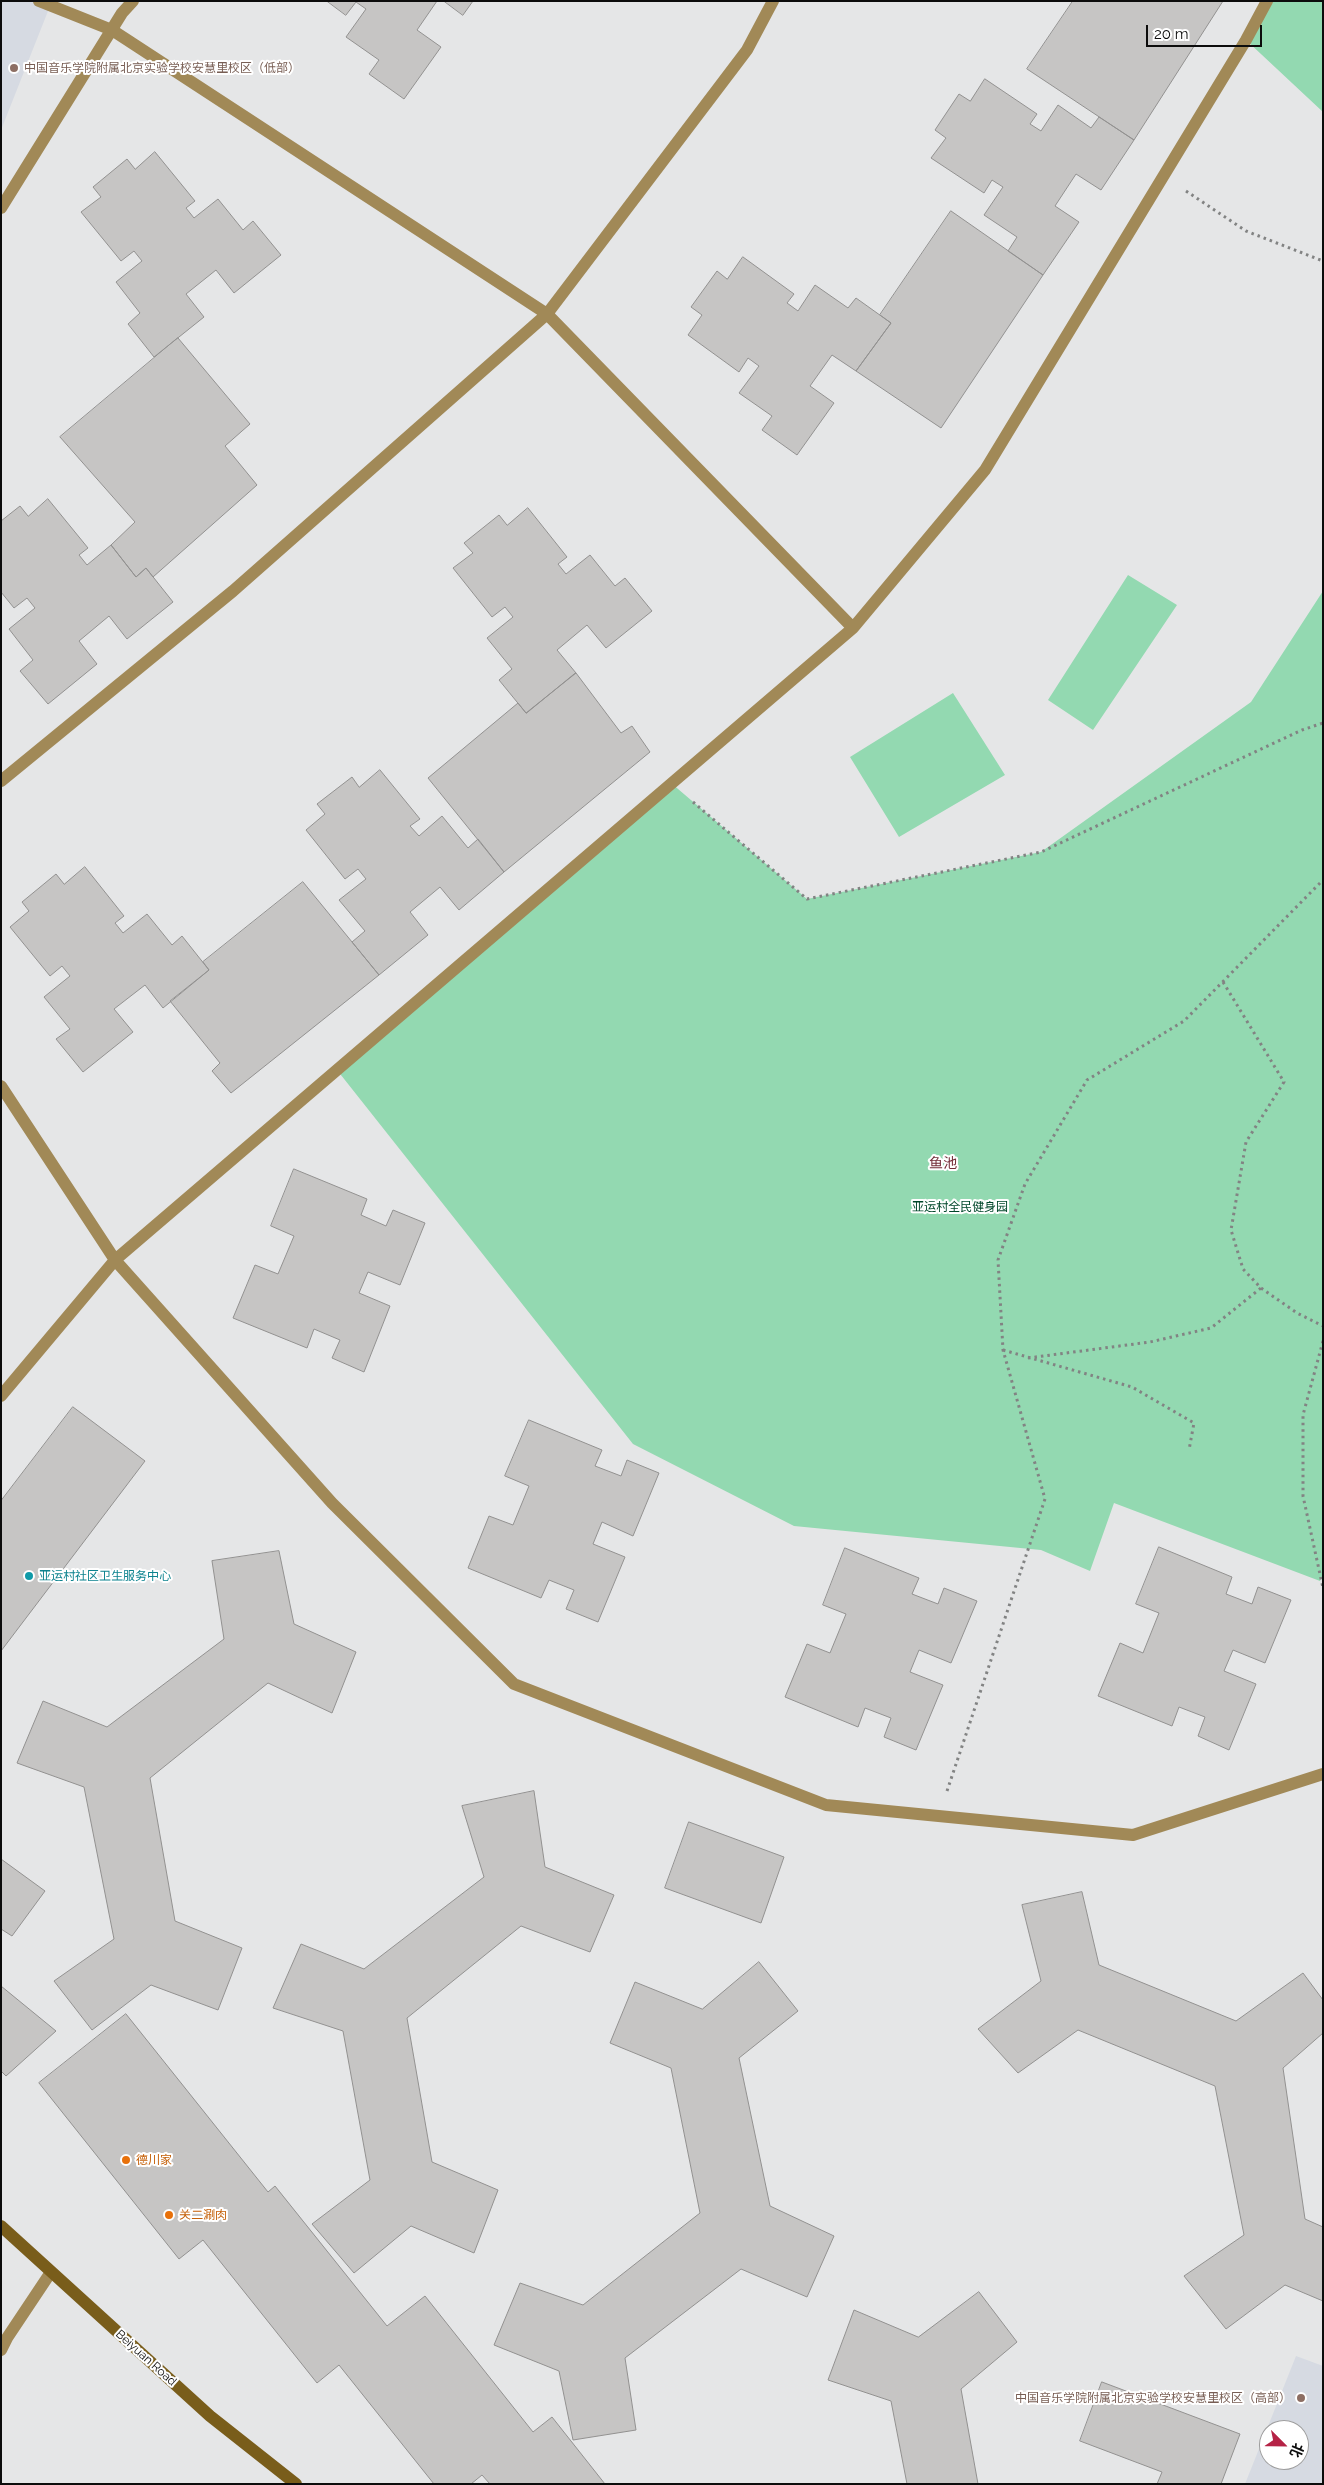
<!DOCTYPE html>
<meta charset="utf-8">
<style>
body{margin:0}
#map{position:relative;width:1324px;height:2485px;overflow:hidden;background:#e5e6e7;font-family:Raleway,"Noto Sans SC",sans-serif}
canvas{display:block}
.frame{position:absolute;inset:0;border:2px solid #0c0c0c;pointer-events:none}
.north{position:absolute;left:1259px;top:2420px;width:50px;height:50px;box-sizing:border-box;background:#fff;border:1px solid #9e9e9e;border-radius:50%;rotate:113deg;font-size:14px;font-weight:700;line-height:20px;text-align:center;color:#0c0c0c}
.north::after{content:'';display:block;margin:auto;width:18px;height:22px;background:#b52346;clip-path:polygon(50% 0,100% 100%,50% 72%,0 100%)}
.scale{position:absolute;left:1146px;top:25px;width:116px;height:22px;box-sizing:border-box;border:2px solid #0c0c0c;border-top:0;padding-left:6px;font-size:15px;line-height:18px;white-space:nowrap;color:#0c0c0c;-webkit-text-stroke:4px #fff;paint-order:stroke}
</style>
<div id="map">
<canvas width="1324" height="2485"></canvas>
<div class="frame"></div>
<div class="north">北</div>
<div class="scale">20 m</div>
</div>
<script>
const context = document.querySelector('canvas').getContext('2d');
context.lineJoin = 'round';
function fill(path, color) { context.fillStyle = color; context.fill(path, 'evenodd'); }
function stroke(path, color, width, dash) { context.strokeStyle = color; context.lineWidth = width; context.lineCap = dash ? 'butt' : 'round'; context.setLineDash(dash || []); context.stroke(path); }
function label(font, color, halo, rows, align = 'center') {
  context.font = font + ' Raleway,"Noto Sans SC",sans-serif'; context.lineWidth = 4; context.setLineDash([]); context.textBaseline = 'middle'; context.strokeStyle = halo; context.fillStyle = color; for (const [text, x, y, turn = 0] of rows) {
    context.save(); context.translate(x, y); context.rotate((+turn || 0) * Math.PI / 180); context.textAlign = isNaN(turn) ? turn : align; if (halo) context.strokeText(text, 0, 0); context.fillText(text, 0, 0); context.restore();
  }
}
fill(new Path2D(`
 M1,1h38l11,5 -49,124z
 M1296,2356l27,10v118h-78zM1269,2430h30v30h-30z`), '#d6dae2');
fill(new Path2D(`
 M1267,1h56v111l-77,-72z
 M1128,575l49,30 -84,125 -45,-30z
 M1323,591v983l-3,7 -206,-78 -24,68 -49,-21 -247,-24 -161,-82 -296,-374 334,-287 136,116 234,-47 210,-150z
 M953,693l52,82 -106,62 -49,-80z`), '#93d9b1');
const building = new Path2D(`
 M327,1h110l-20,29 24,17 -37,52 -35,-25 10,-14 -33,-23 20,-28 -10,-7 -10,13z
 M444,1h29l-10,14z
 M1073,1h150l-89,139 -107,-71z
 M985,79l52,35 -7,10 11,7 17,-26 33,23 8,-11 35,23 -33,50 -25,-16 -21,32 24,16 -36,53 -35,-24 9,-14 -33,-22 19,-28 -11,-7 -8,13 -53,-35 15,-20 -11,-8 24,-36 11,7z
 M155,152l40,49 -9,7 8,10 24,-19 25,31 10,-9 28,34 -47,38 -18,-23 -30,24 18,23 -50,40 -26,-33 12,-11 -24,-31 26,-21 -8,-10 -13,10 -40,-49 20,-15 -8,-10 34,-28 8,10z
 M951,211l92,64 -102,153 -85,-57 35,-48 -11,-8z
 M743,257l51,37 -7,9 11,8 17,-26 33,23 8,-10 35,25 -35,48 -24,-16 -22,31 24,17 -37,52 -35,-25 10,-14 -33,-23 20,-27 -11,-8 -9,14 -51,-37 14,-20 -11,-8 26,-36 10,8z
 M178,338l72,86 -25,22 32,39 -104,92 -7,-9 -10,9 -25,-32 24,-23 -75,-85z
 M48,499l40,49 -9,7 8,10 24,-20 25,32 10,-9 27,34 -46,37 -18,-23 -30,25 18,23 -49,40 -28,-33 13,-11 -24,-31 26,-21 -8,-10 -13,10 -13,-16v-71l19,-15 8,10z
 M528,508l39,49 -9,7 8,10 24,-19 25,31 10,-8 27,33 -46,37 -19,-23 -30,25 19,23 -50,40 -27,-33 13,-11 -25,-31 26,-21 -8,-10 -13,10 -39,-49 20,-15 -9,-10 35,-28 8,10z
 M576,673l45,60 11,-7 18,26 -146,120 -76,-94 90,-75 8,10z
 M380,770l40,49 -10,7 9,10 23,-20 26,32 10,-9 26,33 -45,38 -19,-23 -30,25 18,23 -49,40 -27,-33 13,-11 -26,-31 27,-21 -8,-10 -13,10 -39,-49 19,-16 -8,-10 35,-27 7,10z
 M85,867l39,49 -9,7 8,10 24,-19 25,31 10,-9 27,34 -46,38 -18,-23 -31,24 19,23 -50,40 -27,-33 14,-10 -26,-32 26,-21 -8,-10 -12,10 -40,-49 19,-16 -7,-9 34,-28 8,10z
 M303,882l76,93 -148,118 -19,-22 8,-8 -50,-62 39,-31 -6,-8z
 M294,1169l73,30 -6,16 25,11 7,-16 32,13 -25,62 -32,-13 -9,21 31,13 -26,66 -32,-14 8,-18 -26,-11 -7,19 -74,-30 22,-53 23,9 16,-38 -23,-10z
 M73,1407l72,54 -144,190v-150z
 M529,1420l73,30 -7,16 26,10 6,-16 32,13 -26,63 -31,-14 -9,22 32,13 -27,65 -32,-13 8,-19 -25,-10 -8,18 -73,-30 21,-52 24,9 16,-39 -24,-10z
 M1159,1547l73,30 -6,17 26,10 6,-17 33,13 -26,63 -32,-13 -9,21 32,13 -27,66 -31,-14 7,-19 -26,-10 -7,19 -74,-30 22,-53 23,10 16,-40 -23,-9z
 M845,1548l74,30 -7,16 26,10 6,-16 33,13 -26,62 -32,-13 -9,22 33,13 -27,65 -32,-13 7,-19 -26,-10 -7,19 -73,-30 22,-53 23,9 16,-39 -23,-9z
 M279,1551l15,73 62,28 -24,61 -64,-30 -118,95 25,143 67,27 -24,62 -67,-25 -59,45 -38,-49 60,-42 -30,-152 -67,-24 26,-62 64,26 117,-88 -12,-78z
 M534,1791l11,76 69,28 -24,57 -69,-26 -114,92 25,144 66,28 -24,63 -63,-27 -57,47 -42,-49 58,-44 -27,-149 -70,-23 28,-64 63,25 120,-92 -22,-71z
 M689,1822l95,35 -23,66 -96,-35z
 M1,1859l44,32 -33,45 -11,-7z
 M1082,1892l17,73 137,56 67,-48 20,27v33l-40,35 22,151 18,8v74l-38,-16 -59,44 -42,-53 60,-41 -29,-149 -137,-56 -60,43 -40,-44 63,-48 -19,-76z
 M759,1962l39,49 -59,47 31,148 64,30 -27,61 -66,-28 -116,89 11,72 -63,10 -14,-69 -65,-26 26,-62 63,22 117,-92 -29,-145 -61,-25 25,-61 67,27z
 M1,1986l55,45 -50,45 -5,-5z
 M126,2014l142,178 7,-6 112,140 38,-30 108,136 19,-15 53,67h-115l-8,-9 -11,9h-37l-95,-119 -22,18 -114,-143 -24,19 -140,-176z
 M979,2292l38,50 -56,47 17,95h-71l-16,-83 -63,-21 26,-70 64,27z
 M1102,2382l138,52 -19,50h-64l5,-12 -82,-31z`);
fill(building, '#c6c5c4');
stroke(building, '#929190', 1);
stroke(new Path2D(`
 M1186,191l60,40 77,30
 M693,802l114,97 234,-47 261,-122 21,-7
 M1223,982l61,100 -38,60 -15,88 12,39 18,19 36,25 26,13
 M1323,1341l-20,74v81l20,92
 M1003,1350l129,37 62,36 -5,27
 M1028,1358l122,-16 61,-14 50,-40
 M947,1791l98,-292 -42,-149 -5,-90 27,-76 62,-104 97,-59 139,-141`), '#828383', 3, [2.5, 4]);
stroke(new Path2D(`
 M39,1l73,29 435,284 306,314
 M1,208l121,-195 11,-12
 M1,781l232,-190 314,-277 200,-264 26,-49
 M1,1086l114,174 217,243 182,181 312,121 307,30 190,-61
 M1,1396l114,-136 738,-632 132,-158 261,-430 21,-39
 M1,2350l6,-12 44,-66`), '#a18957', 12);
stroke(new Path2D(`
 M1,2226l209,190 86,68`), '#795d1b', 12);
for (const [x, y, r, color] of [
 [14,68,5,"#8d6e63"],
 [29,1576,5,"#0f9aa8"],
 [126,2160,5,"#e8710a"],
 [169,2215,5,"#e8710a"],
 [1301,2398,5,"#8d6e63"]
]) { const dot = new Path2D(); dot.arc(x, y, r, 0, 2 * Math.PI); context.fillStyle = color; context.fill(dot); stroke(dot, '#fff', 2); }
label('12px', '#785e54', '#fff', [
 ["中国音乐学院附属北京实验学校安慧里校区（低部）",24,68],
 ["中国音乐学院附属北京实验学校安慧里校区（高部）",1291,2398,"right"]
], 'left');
label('12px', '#00472a', '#fff', [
 ["亚运村全民健身园",960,1207]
]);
label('12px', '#0d838f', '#fff', [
 ["亚运村社区卫生服务中心",39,1576]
], 'left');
label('12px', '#c56008', '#fff', [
 ["德川家",136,2160],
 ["关二涮肉",179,2215]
], 'left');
label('12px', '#0c0c0c', '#fff', [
 ["Beiyuan Road",146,2358,42]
]);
label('14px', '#732c37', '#fff', [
 ["鱼池",943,1164]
]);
</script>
